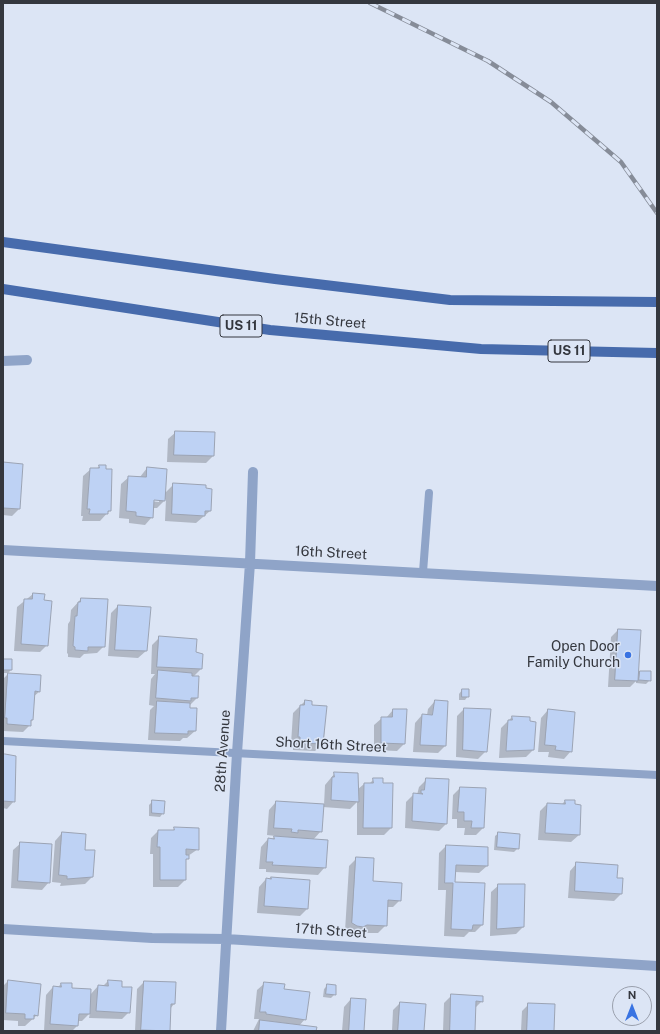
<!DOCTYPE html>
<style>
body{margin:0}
#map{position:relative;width:660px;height:1034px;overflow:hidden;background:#dce5f5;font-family:"Public Sans",sans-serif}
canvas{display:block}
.frame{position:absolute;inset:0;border:4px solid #34373e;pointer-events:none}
.north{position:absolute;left:612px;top:986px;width:40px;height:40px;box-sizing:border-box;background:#dce5f5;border:1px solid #999fac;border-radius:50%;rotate:0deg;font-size:11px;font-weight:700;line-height:16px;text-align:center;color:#34373e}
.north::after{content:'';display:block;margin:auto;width:14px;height:18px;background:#3973e2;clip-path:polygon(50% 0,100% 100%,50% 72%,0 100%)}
</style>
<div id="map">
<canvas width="660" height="1034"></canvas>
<div class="frame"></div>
<div class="north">N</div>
</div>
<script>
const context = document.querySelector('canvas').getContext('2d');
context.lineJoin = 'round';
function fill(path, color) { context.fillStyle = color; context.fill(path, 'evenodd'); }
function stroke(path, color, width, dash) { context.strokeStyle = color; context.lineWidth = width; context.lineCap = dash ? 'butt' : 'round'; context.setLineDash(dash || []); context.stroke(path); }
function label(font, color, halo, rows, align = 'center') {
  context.font = font + ' "Public Sans",sans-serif'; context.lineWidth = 3; context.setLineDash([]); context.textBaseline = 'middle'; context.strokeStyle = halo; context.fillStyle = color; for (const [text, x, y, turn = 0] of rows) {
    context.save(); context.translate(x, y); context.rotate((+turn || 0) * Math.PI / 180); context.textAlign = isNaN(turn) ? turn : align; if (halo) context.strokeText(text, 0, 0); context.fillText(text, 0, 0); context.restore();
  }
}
fill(new Path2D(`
 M176,432l37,24 -7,7 -39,-1 1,-23z
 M3,463l16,46 -7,7 -9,-1z
 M100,466l10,44 -10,11h-18l1,-5h-2l2,-40 8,-7h5z
 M147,468l18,25 9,-9 36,27 -14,12 -31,-2 1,-22 -9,9h-4l-1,9 -7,8 -16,-2v-4l-10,-1 2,-34 8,-7h11zM149,499l10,1v2l-10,-1z
 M33,594l10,7 4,44 -7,7 -26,-1 3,-44z
 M81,599l23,47 -7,7 -13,1 -4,4 -12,-1v-3l-1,-1 1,-29 2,-3 1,-11z
 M118,606l28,45 -8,7 -30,-2 3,-43z
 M618,630l19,44 3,-2 10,8 -4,4 -10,-1v-2l-6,6h-22l3,-50z
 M159,638l37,2v15h6l-1,14 -8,8 4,21 -8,8v3h7l-1,22 -8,7h-4l-3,3 -32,-1 2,-30 4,-4 -5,-1 2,-26 4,-5h-4l1,-29z
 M3,660l8,10 -3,3h-5z
 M8,674l31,18 -6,5 -1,22 -2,6 -7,7 -20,-1v-52z
 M462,690l6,6 -3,4h-6v-6z
 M305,701l6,5 15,1 -2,31 -2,6 -7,7 -22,-1v-6h-2l2,-31z
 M435,701l10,45 -7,7 -25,-1 2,-29 7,-8h5l1,-6z
 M464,709l22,42 -8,8 -22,-2 1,-41z
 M393,710l12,33 -8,8 -23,-1v-25l8,-7h4z
 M548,710l23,41 -7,8 -16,-2 1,-5h-11l3,-34z
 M512,717l21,33 -7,7 -27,1 2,-30z
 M3,756l11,45 -7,8 -4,-1z
 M335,773l22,17 7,-6h5l5,-5 8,5h10l-1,44 -7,7h-27v-33l-7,7 -27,-2 -2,24 -8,9 12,27 -7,8 -52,-3v-3h-7l2,-22 7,-8h4l4,-3 -9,-1 2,-25 7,-8 48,3 1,-20z
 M426,780l20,44 -7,7 -34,-3 1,-26 8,-8 3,1 2,-8z
 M460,788l25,1 -2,39 -7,7h-12l1,-7h-8v-9h-5l1,-24z
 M153,801l10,12 -3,4 -11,-1v-11z
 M565,801l9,4 5,30 -8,7 -33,-2 2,-29 7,-7h15z
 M175,828l23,21 -10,7 -3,6v18l-7,7h-25v-33h-3l1,-16 7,-7h14z
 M62,833l22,18 8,26 -7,7 -25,2 1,-3 -9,-1 3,-41z
 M499,833l19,15 -4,4 -20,-2 1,-14z
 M21,843l28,39 -7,8 -31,-2 2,-38z
 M446,846l41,2v18l-8,7 -24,-1 -1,11 28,42 -7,7h-6l-5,5 -20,-1 2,-46h-8l1,-37z
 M357,858l15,24 28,18 -7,7h-6l-1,18 -8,8h-29l-4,-2 4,-65z
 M577,863l39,16 5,15 -7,7 -46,-3 2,-27z
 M271,878l36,31 -7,7 -43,-3 2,-26 7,-8z
 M499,885l24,42 -7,7 -26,2 1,-44z
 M8,981l29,34 -12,11h-7v-5l-15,-1v-34z
 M108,981l13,7 8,24 -7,7 -33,-1 1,-5 -8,8h-4l-1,5 -5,5h-28l2,-36 7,-8 4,1 4,-4 10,5 19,6 8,-9 4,1z
 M144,982l30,22 -4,5 -2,22h-33l2,-42z
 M265,983l18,7 22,29 -6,7 16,5h-62l6,-12h-5l3,-29z
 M327,986l8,8 -4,4 -8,-1 1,-8z
 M452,995l30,6 -7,7 -1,23h-31l1,-28z
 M351,999l11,32h-20l2,-24z
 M400,1003l23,28h-31l1,-21z
 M529,1004l24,27h-32l1,-20z`), '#0003');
const building = new Path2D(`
 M175,431l40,1 -1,24 -40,-1z
 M3,462l20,2 -3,45 -17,-1z
 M99,465h7v4h6l-1,42h-3v3h-19l1,-5h-3l3,-41h9z
 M147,467l20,2 -2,32 -11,-1 -1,18 -17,-2v-4l-10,-1 2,-35 18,1z
 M173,483l33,2v3l6,1 -1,22h-6v5l-33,-2z
 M33,593l12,1 -1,6 8,1 -4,45 -27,-2 3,-45h8z
 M81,598l27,1 -3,48h-17v4l-13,-1v-3l-2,-1 2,-30h2l1,-14h2z
 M118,605l33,2 -4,44 -32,-1z
 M618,629l23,1 -3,51 -23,-1z
 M159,636l38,3 -1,13 7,2 -1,15 -45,-2z
 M3,659h9v11h-9z
 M158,670l34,3v3h7l-1,22h-7v3l-35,-3z
 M640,671h11v10l-12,-1z
 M8,673l33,2 -1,17 -5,-1 -2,29h-2v6l-24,-2v-6h-2z
 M462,689h7v8h-7z
 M305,700l7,1v4l15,1 -4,38 -23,-1v-6h-2l2,-32h4z
 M435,700l13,1 -2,45 -26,-1 2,-31 10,1z
 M157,701l33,2v5h7l-1,23h-8v3l-33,-1z
 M464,708l27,1 -4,43 -24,-2z
 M393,709h14l-2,35 -24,-1v-26h11z
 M548,709l27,3 -3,40 -17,-2 1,-4 -11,-1z
 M512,716l18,1v4l6,1 -2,28 -28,1 2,-31h4z
 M5,754l11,2 -1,46 -12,-1v-46z
 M334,772l24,1 1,29 -28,-2 1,-23h2z
 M373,778h10v5h10l-1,45h-29l1,-45h9z
 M426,778l23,1 -2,45 -35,-3 1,-28 10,1 -2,-1v-3h3z
 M460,787l26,1 -2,40h-13l1,-7h-8v-9h-6z
 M152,800l13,1 -1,13 -12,-1z
 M565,800h10v4l6,1 -1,30 -35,-2 2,-30 18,1z
 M276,801l48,3 -2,28 -24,-2v3l-7,-1 1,-3 -18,-1z
 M174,827l25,1v22l-13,-1v6h3v4h-3v21h-26v-33h-3l1,-17h16z
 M62,832l24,2 -1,16h10l-2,27 -26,2v-3l-8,-1z
 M498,832l22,2 -1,15 -22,-2z
 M274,836l54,4 -2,28 -54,-3 1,-3h-7l2,-24 6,1z
 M20,842l32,2 -2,39 -32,-2z
 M446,845l42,2v19l-32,-1 -1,17 30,1 -2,42h-10l-1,5 -21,-1 2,-46h-8z
 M356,857l18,1 -1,23 29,2 -1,18 -13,-1 -1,26 -20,-1 -4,2 -6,-1 -5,-3z
 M576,862l42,3 -1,13h6l-1,16 -47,-3z
 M271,877l39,3 -2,29 -44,-3 2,-28 5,1z
 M498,884h27l-1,43 -27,2z
 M8,980l33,4 -3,32 -4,-1v4h-9v-5l-19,-1z
 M108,980l14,1v6h10l-2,26 -34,-2 2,-26 10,1z
 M144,981l32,1 -1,22h-4l-1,27 -29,-1z
 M264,982l21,2 -1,5 26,3 -4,28 -40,-6v-2h-6z
 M61,983h11v5l19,1 -1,25h-11l-1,12 -28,-2 3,-38 8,1z
 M327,984l9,1v10l-10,-1z
 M451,994l32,2v6l-7,-1 -1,30h-25z
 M351,998l15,1 -2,32h-15z
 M400,1002l26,2 -2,27h-26z
 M528,1003l27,1 -1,27h-27z
 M260,1020l57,7 -1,4h-57z`);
fill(building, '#bed2f4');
stroke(building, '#9ba3b3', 1);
stroke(new Path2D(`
 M423,572l6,-79
 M3,741l654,34`), '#8fa4c8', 8);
stroke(new Path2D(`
 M3,361l24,-1
 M3,550l654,36
 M3,929l149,9 74,1 431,27
 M221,1031l16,-278 13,-190 3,-91`), '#8fa4c8', 10);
stroke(new Path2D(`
 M3,242l272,37 175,21 207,2
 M3,289l267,41 211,19 176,4`), '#476bac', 10);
const rail = new Path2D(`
 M370,3l118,58 63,41 70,60 36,51`);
stroke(rail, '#868c98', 4.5);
stroke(rail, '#dce5f5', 3, [9]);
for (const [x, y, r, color] of [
 [628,655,4,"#3973e2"]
]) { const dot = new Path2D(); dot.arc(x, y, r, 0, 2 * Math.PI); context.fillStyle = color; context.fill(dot); stroke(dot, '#dce5f5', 1.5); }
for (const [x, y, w] of [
 [241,326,42],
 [569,351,42]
]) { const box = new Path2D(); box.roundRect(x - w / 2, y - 11, w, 22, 3); context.fillStyle = '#dce5f5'; context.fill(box); stroke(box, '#34373e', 1); }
label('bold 13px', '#34373e', null, [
 ["US 11",241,326],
 ["US 11",569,351]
]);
label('14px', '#34373e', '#dce5f5', [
 ["15th Street",330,321,5],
 ["16th Street",331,553,3],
 ["Short 16th Street",331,745,3],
 ["28th Avenue",223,751,-86],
 ["17th Street",331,931,4]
]);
label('14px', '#34373e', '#dce5f5', [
 ["Open Door",620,647],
 ["Family Church",620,663]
], 'right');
</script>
